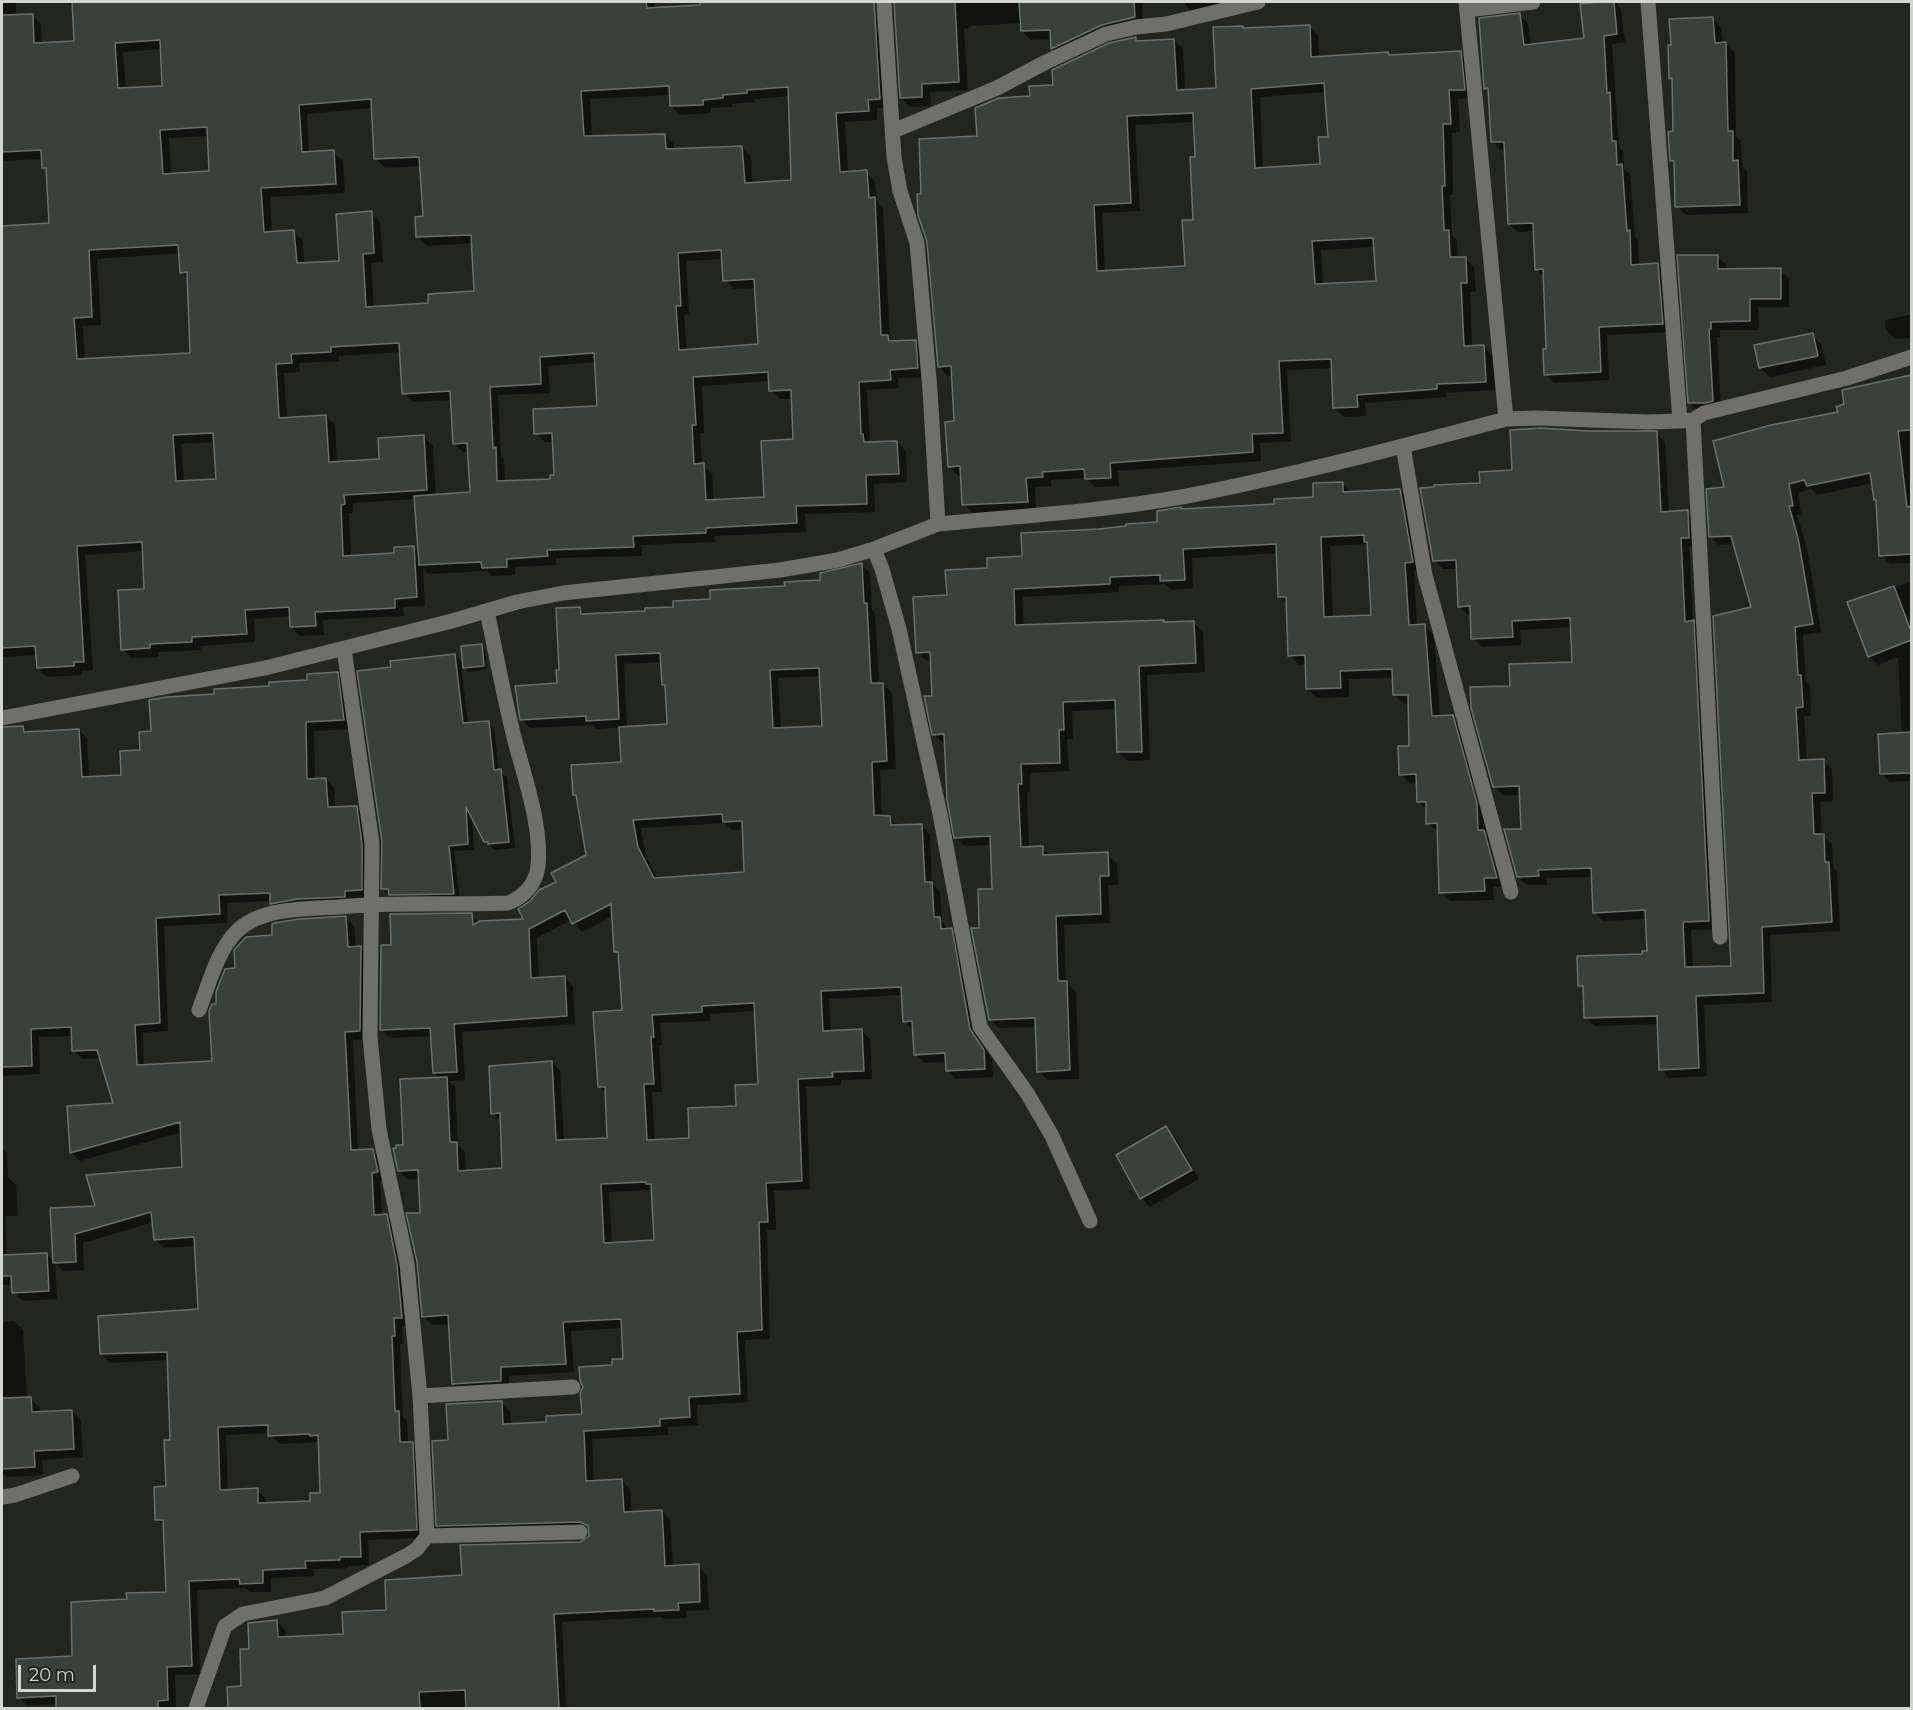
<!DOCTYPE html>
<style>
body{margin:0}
#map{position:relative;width:1913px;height:1710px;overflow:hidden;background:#23251f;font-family:Montserrat,sans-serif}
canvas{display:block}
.frame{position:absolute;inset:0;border:3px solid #d3d5d0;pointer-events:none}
.scale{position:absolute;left:18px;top:1665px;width:78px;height:27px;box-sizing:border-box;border:3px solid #d3d5d0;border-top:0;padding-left:8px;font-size:18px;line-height:21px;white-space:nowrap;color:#d3d5d0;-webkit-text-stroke:4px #23251f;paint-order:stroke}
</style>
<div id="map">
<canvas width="1913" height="1710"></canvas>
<div class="frame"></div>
<div class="scale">20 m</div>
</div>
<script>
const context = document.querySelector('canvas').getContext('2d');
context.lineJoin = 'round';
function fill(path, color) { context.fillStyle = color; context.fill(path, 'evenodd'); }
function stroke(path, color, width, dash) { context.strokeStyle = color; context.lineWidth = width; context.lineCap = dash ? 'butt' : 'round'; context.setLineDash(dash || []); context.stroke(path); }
fill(new Path2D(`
 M2,2h14v14l16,-1 9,9 1,20 33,-2 -2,-35 -5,-5h586l1,7 47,-2 -1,-5h173l2,31 9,9 4,66h-12v12l-32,2 3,51 18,-1 9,9 2,21 6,6 7,130 4,4 21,-1 9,9 3,27 -29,1 1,10 -32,2 3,52h27l9,9 1,31 -33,2 1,28 -70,2 1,18 -92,4 1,6 -73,3v11l-86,2v7l-41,2v8l-23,1 -5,-5 -58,3 -6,-6 2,38 -22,1 1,9 -81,4 1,15 -24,1 -9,-9v-11l-37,3 1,23 -55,4 1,4 -43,2v5l-26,1 -9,-9 23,-59 -2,-39 -59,4 8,115 -11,1v4l-35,2 -9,-9 -1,-13 -35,2v-430l49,-3 -3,-52 -5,-5v-8l-41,2zM162,49l2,38 -38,2 -3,-37zM671,95v11l9,9 31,-2v-5l21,-1v-3l23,-2v-3l35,-3 2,85 -40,3 -1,-28 -9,-9 -68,3v-6l-9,-9 -73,2 -2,-38zM373,108l3,51 9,9 36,-2 4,52 -7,19 9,9 46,-3 3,50 -46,11 -56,4 -3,-45 12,-1 -3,-40 -9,-9 -31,49 -36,2 -1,-23 -9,-9 -22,1 -2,-36 75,-4 -2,-32 -10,-9 -24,1 -2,-39zM209,136l1,37 -39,2 -2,-37zM180,253l1,19 8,8 2,74 -106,6 -2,-34 18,-1 -4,-66zM723,259l2,21 9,9 22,-1 3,57 -72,6 -3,-36 5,-1 -3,-53zM401,352l3,41 9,9 39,-2 2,43 9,9h6l2,41 -35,3 -3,-50 -9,-9 -44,23 -43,3 -2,-38 -9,-9 -39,3 -3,-46 16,-1 -1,-9 40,-2v-5zM596,362l3,45 -63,26 9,9h9l2,34 -4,4 -47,2 -1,-24 -3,-3 -3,-60 52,-2 -2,-27zM770,381l1,9 9,9h13l2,42 -29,57 -52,3 -2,-27 -10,-9 -2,-32h4l-2,-47zM215,442l3,38 -34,2 -3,-38zM415,499l4,54 -5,-5 -18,7 -45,2 -2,-44h4v-10z
 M908,2h234l1,24 -82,31 -9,-9v-9l-21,1 -9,-9v-8l-53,3v2l-5,1 4,61 -38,2 1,14 -21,1 -9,-9 8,-67z
 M1185,2h45l-35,13 -9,-9z
 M1581,2h36l1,4 3,3 4,33 -13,2 7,103 4,4 1,18 6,5 5,63 3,3 1,26 19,-1 8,8 4,59 -63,3 2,45 -55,3 -8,-8 2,-25 -3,-72 -9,-9 -1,-38 -17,1 -9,-8 -4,-74h-4l-8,-8 -3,-50 -4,-4 33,-73 9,8 3,23 55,-7z
 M1712,18l9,9 2,17h3l9,9 1,83 5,5 1,25 5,5 1,42 -62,2 -9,-9 -2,-42 -4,-4 4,-27 -1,-52 -3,-3z
 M1309,26l9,9 1,23 69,-5 3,3 69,-3 9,9 4,36 -15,1 2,33 -8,1 1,62h-3l2,40 5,5 1,19 7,-1 9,9 2,24 -6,1 2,55h12l9,9 2,34 -49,3v4l-81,6 1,13 -22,1 -9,-9 -2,-40 -46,2 4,71 -31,2 1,18 -143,10 1,15 -24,1 -9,-9 -35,2v6l-16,1 1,23 -63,4 -9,-10 -2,-29 -4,1 -9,-10 7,-43 -3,-48 -5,1 -9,-9 -17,-172 56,-57 54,-40 104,-59 3,3 35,-2 9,9 2,42 33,-2 25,-62 2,3zM1326,92l4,46 -9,28 -58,3 -3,-72zM1195,122l2,36 -3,63 -8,47 -81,4 -3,-59 38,-2 -5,-86zM1375,247l2,36 -54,2 -2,-35z
 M1717,256l9,9v5h54l9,9v28h-31l1,23h-39v7h-3l4,72 -22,3 -9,-9z
 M1912,314v24l-17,1 -9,-9 -1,-10z
 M1812,335l9,9 5,21 -56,12 -9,-9z
 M1912,375v188l-22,1 -9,-9 -3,-53 -3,-2 -2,-17 -56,12 -6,-6 -13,4 3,21 -4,1 10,33 14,84 -18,3 3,47 4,3 1,31h-7l3,45 16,-1 9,9 1,32 -13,1 2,33 10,9 1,24 4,4 3,59 -70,4 2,67 -68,3 3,71 -38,2 -8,-9 -2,-45 -64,2 -9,-8 -1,-28 -5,-5 68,-33 -1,-33 -44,2 -9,-9 -1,-35 -46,1v7h-20l-9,-9 5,-46 -2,-35h-18l-9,-9 17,-99 63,-24 -2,-36 -52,3 1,15 -39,2 -9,-9 -1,-23h-4l-9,-9 -1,-37h-15l-9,-9 47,-76 32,-12 76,-40 67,1 9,9 4,71 18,-1 9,9 2,25 -9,1 4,74 9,9 16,299 -27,1 2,39 40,-2 20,-359 -18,-64 -16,1 -9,-9 16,-48 113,-75 59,-33 -1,-4z
 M1342,483l10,10 48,-3 9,10 12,71h-7l3,55h8l9,9 6,82 12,-1 10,10 23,87 1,21 7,7 12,45 -12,1 1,13 -44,1 -9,-9 -3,-60 -10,-9 -1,-12 -8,-9 -1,-19 -8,1 -9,-10 10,-27 -2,-43h-5l-10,-9v-17l-45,1v18l-32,1 -10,-9 -1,-25 -7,1 -9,-10 -2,-50 -9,-9 -1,-43 -86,5 1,30 -22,2 -6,-6 -46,2v6l-97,5 2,29 140,-5 2,2 27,-1 10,10 2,40 -58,3 3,85 -22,1 -10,-9 -1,-43 -45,2 1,28h-6l2,32 -39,2v19l-3,1 2,55h13l9,8 56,-2 10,9 1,22h-10l2,38 -46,2 2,57 10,10 3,87 -31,1 -10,-9 -1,-44 -38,1 -9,-9 -9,-90 13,-39 -2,-45 -27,1 -9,-9 -10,-94h-3l-9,-9 -2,-73h-5l-9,-9 30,-55 41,-27 110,-40 60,-6 23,-14 94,-5 39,-7zM1367,544l6,72 -40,2 -3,-72z
 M862,565l8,8 2,37 3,3 4,71h4l9,9 4,76 -16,1 2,47 8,1 8,8 23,-1 9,9 2,50 8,8 2,29 6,9h3l9,9 19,100 13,21 1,17 -37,2 -9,-9v-8l-23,1 -8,-9 -3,-24 -9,-9 -1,-26 -74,4 2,33 30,-2 9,9 2,40 -31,1v5l-35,2 4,102 -36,2 2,39h-9l3,109 -25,1 3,62 -51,3 1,20 -30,2v8l-76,4 2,43 28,-2 8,9 2,24 30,-2 8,9 3,47 25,-1 9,9 2,35 -23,1 1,7 -23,1 -2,-2 -100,5 4,83 4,3h-340l-2,-20 15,-1 8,-37 26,-29 8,9 1,8 58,-3 44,-24 75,-35 118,-33 9,-6v-7l-144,4 -8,-9 12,-84 52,-39 8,9 1,14 37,-1 35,-9 31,-49 10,-6 -1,-32 -52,3 3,41 -65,4v14l-47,2 -9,-8 -3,-60 -18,1 -9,-9 -3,-137h-12l-9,-8 6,-25 35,-67 -6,-6 -2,-37 -42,2 -9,-8 12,-84 78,-31 8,8 47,-3 32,-37 29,-27 -9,-58 -4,-4 49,-30 -2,-37 -24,2 -4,-4 -63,3 -9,-9 38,-34 21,-76 7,7 59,-4 28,-4 148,-26zM662,662l1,23 4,3 2,37 -42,3 -3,-64zM821,676l2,51 -42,2 -3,-51zM725,823l8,7h11l2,43 -88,6 -12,-22 -5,-29zM613,916l2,36 4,4 4,56 -24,74 8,8 2,45 -45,2 -4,-70 -8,-9 -59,51 8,9 2,48 -37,2 -1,-20 -7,-7 -3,-58 -6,-6 16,-1 -3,-48 113,-8 -2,-38 -9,-9 -25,2 -2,-41 35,-18 10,12zM756,1011l4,74 -23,22 -46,32 -36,2 -3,-49h10l-3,-47h3l-2,-22 50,-2v-7zM653,1190l3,52 -44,2 -3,-52z
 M1912,581v200l-22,1 -9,-8 21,-40 -4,-77 -20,8 -9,-9 -20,-53z
 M481,646l4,4 2,19 -18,3 -8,-8 7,60 20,-2 6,7 5,42 8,6 8,71 -19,2 -4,-2 -6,-7 -14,-26 2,35 -20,1 6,49h-64l-13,-11 9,-221 63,-13 9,9z
 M337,674l9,9 6,46 -38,2 1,49 11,-1 8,9 1,21 21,-1 9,8 5,82 -89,14 -9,-11 -45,2 1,20 -64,3 4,105 -25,2 1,33 69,-3 5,-58 19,-35 37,-33 72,-19 8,8 2,22h5l8,8 -1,83 -15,1 5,111h15l8,8 5,22h-6l2,35h4l9,9 15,101h-8l1,18h-3l3,73 4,4 1,22h4l9,9 4,86 -57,2 1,25 -21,1v2l-34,1v7l-43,2v14h-21l-5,-4 -48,2 3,84 -25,1 1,33h-118l-1,-4 -29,2 -9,-9 54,-40 55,-56 40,-8 -3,-66 -8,-8 11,-31 4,-46 -3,-82 -59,3 -9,-9 98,-43 -3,-65 -32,2 -9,-8 -1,-18 -71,21 1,27 -21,1 -8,-8 2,36 -34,2 -9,-9 -1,-7h-11v-138l5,6 1,24 8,8 2,31h-13l2,39 39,-1 9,9 -3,-53 45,-2 87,-39 -2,-37 -102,29 -9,-9 44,-47 -14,-47 -19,1 -8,-9 -1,-14 -34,1 1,37 -38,2v-348l21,-1 5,6 51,-3 8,9 2,39 34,-2 30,-44 63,-37 55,-7zM270,1433l9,11 41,-2 2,52 -10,8 -46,2v-5l-9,-9 -29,1 -2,-56z
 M1166,1128l9,9 24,42 -49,28 -9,-9z
 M14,1321l9,9 4,68h3l9,9 1,6 32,-2 9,9 2,37 -41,3 1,15 -36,2 -5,-5v-150z`), '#0007');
const building = new Path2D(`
 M72,2h574l1,6 53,-3v-3h174l6,97 -12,1 1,11 -33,2 4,59 27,-2 2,28 6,-1 6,138h7l1,6 27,-1 2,28 -28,2 1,10 -32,2 2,52h2l1,8 33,-1 2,33 -33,1 1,29 -71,2 1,17 -91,5v5l-73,3 1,11 -87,3 1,6 -41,3v8l-25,1 -1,-6 -62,3 -5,-69 56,-4 -3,-49 -14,1 -3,-53 -48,3 -3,-51 -68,4v5l-40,2 1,9 -16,1 3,54 47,-3 3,47 50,-3 -1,-21 46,-3 3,55 -83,5 1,9 -4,1 2,51 51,-3v-6l20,-1 3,51 -22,2v9l-80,4 1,14 -26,1 -1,-20 -44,3 2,24 -55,3v5l-42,2v4l-29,2 -3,-60 26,-1 -2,-47 -65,4 7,116h-10v4l-37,2 -2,-22 -33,2v-422l47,-3 -3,-55h-4l-1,-18 -39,2v-137l31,-1 1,29 40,-2zM160,40l2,46 -44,2 -3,-45zM669,86l1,20 33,-1v-5l20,-2v-3l24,-2v-3l41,-3 3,93 -46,3 -3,-37 -76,3 -1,-15 -81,2 -3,-45zM371,99l3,60 45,-2 4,59 -8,1 1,20 55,-2 3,56 -46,3v9l-62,4 -3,-53 11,-1 -2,-42 -36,3 3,47 -42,2 -3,-33 -30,2 -3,-44 75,-4 -2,-34 -32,2 -3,-47zM207,127l2,44 -46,3 -3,-44zM178,245l2,28 7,-1 3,81 -113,6 -3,-41 18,-1 -3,-67zM721,250l2,31 31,-2 4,65 -79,6 -3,-44h5l-3,-53zM594,353l3,53 -64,3 1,25 18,-1 2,42h-4v4l-53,2 -1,-34 -3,1 -3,-61 51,-3 -1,-27zM768,372l1,19 22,-1 2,49 -32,2 3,56 -58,3 -2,-37 -10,1 -2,-39h4l-3,-48zM213,433l3,46 -40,2 -3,-46z
 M894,2h61l4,80 -37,2v13l-22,1z
 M1019,2h115l1,15 -33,8 -51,24 -1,-19 -29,1z
 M1598,2h16l3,32 -13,2 3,57 3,-1 2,49h4l1,24 5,-1 5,67 3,-1 1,35 27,-2 5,61 -64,3 2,45 -57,3 -1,-26h3l-3,-80 -8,1 -2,-47 -25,1 -4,-82h-13l-3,-54 -4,1 -5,-71 41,-5 4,32 60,-7 -4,-34z
 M1713,17l2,26 11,-1 2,89h5v30l5,-1 2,45 -65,2 -1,-46h-4l-2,-29 5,-1 -1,-53 -3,1 -1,-34h3l-2,-26z
 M1310,25l1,32 77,-5 1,3 72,-4 4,39h-16l2,34h-8l2,62h-3l2,44h5l1,27h16l1,26h-6l3,63 20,-1 2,37 -49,2v5l-80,6 1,12 -25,1 -2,-49 -52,2 4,72 -31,1 1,18 -143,11 1,15 -26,1 -1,-10 -42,3 1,5 -17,1 2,24 -66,3 -2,-39 -12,1 -3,-45 9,-1 -3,-55 -13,1 -11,-125 -9,-27 -1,-21h4l-2,-55 58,-3 -2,-28 24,-10 31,-2 -1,-10 24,-1 -1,-15 57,-27 27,-6v4l38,-2 3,51 39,-2 -3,-61 30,-1v2zM1324,83l4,54h-10l2,27 -65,4 -4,-79zM1193,113l2,44h-5l3,63h-11l3,46 -88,5 -3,-66 37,-2 -4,-87zM1373,238l3,43 -61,3 -3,-43z
 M1677,255h41v14l63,-1v31h-31v22l-39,1v7h-2l4,72 -7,2h-18z
 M1813,333l5,23 -59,12 -5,-23z
 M1911,375v55l-13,1 9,76 4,-1v48l-32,2 -3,-56h-2l-4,-27 -63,13 -3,-6 -15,4 4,22h-4l9,32 15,86 -18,3 3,48h3l2,32 -7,1 3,52 25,-1 1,34h-13l2,41h10l1,28h4l3,60 -70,5 2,66 -68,3 3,72 -40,2 -2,-54 -73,2 -1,-32h-5l-1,-30 65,-2v-3h5l-2,-41 -52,3 -2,-45 -53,2 1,6 -22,1 -13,-48h17l-2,-43 -26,1 -22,-79 -1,-21 40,-1 -1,-22 63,-2 -2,-44 -58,3 1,16 -42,2 -1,-33 -12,1 -2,-47 -23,1 -13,-73 14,-1v-2l46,-2 -1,-11 33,-2 -2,-40 31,-2 48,3h68l4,81 27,-2 1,28h-8l4,84 9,-2 15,301 -26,1 2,45 46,-1 -18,-350 38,-9 -20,-71 -22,1 -3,-48 18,-2 -11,-46 58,-16 67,-13 -2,-5 8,-3 -2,-14z
 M1343,482v10l57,-3 13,73 -8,1 4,62 16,-1 7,92 21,-1 24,88 1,27h6l13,48h-13l1,13 -46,2 -2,-70 -11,1v-22h-9l-1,-28 -17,1 -1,-29h11l-1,-51h-15l-1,-26 -52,2 1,17 -35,1 -1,-34 -17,1 -2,-59h-8l-2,-53 -93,5 2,31 -25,1v-6l-50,2v7l-96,5 1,36 149,-5v2l30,-1 2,42 -57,3 3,86h-25l-2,-52 -52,2 1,28h-5l1,33 -39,1 1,20h-4l3,63 22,-1v9l65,-3 1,24h-9l1,38 -45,2 2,65h9l3,89 -33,2 -2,-54 -46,2 -18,-92h8l-1,-39h14l-2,-53 -36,2 -7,-38 -3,-66 -12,1 -8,-39h8l-2,-44 -14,1 -3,-56 34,-2 -2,-25 42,-2v-10l35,-2 -1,-23 78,-4 27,-3v-2l31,-2v-11l24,-4v2l93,-5v-5l39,-2v-14zM1364,535v7h3l4,73 -47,2 -3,-80z
 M862,563l2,40h3l4,80h12l4,78 -15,1 2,53 16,1 1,9 31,-1 3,58h7l2,35h6l1,12 11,-1 18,101 14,21 1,19 -39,2 -1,-18 -31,2 -2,-34 -9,1 -2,-35 -80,4 2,40 39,-2 2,42 -32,1 1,5 -35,2 4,102 -36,2 2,39h-9l3,108 -25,2 3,62 -51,3 1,20 -30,2v7l-76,5 2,50 36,-2 2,33 38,-2 3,56 34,-2 1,38 -22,1 1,7 -25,1v-2l-100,5 5,94h-93l-1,-18 -46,2 1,16h-192l-1,-21 14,-1 -1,-37h9l-1,-26 29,-3 1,17 65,-3 -1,-22 44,-2 -1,-30 77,-5 -2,-30 120,-3 9,-6 -1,-10 -8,-4 -144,4 -4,-85 16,-1 -2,-36 56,-3 1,23 43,-2v-6l36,-2 -2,-21 3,-6 -3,-7 -1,-13 33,-2v-6h11l-2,-40 -58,3 3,42 -65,3v14l-49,3 -4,-69 -26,2 -5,-55 -11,-49h14l-2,-43 -20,1 -5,-23h3v-3h7l-3,-66 47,-2 3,65h7l1,29 44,-3 -2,-55 -9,1 -2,-48 63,-5 4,79 51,-2 -2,-51h-7l-5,-75 29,-2 -4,-58h-4l-3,-48 -39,20 -7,-14 -36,19 2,49 34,-2 2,40 -113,8 3,48 -24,1 -3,-45 -50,2 1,-85h10l-1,-31 82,-1 1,12 7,-4 43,-2 -5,-10 12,-8 9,-11 17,-8 -5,-9 35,-18 -10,-60h-3l-2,-30 50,-3 -2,-35 48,-3 -2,-39h-3l-2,-32 -44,2 3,64 -33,2v-5l-66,4 -5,-34 42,-3 -1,-13h3l-3,-62 24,-1 1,7 64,-3v-3l28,-1v-6l37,-2v-9l75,-4 -1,-4 36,-2v-7zM819,668l3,58 -49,2 -3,-58zM722,814l1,8 19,-1 2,51 -90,6 -16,-31 -5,-27zM754,1003l4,81 -23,1 1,21 -48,2 1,30 -42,2 -3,-56h10l-3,-47h3l-2,-22 50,-3v-6zM646,1182v2h5l3,56 -50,3 -3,-59z
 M1894,586l17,45v9l-43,17 -21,-55z
 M482,644l2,22 -21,2 -2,-22z
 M455,654l8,69 26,-2 5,49 7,-1 8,73 -21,2v-2h-4l-18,-35 2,37 -19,2 5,48 -65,1 -1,-6h-7l1,-47 -25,-171 34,-4 -1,-6z
 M338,672l6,48 -38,2 1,57 19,-1 2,29 29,-1 5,38v46l-17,1v6l-47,2 -28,5v-11l-51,2 1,19 -64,4 4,105 -25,2 2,40 75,-4 -3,-50 3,-7h4v-12l9,-23 10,-1 -1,-18 12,-13 26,-2v-11l2,-1 25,-4 47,-3 2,31 13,-1 -1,85 -15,1 6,118 22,-1 5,23 -6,1 2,42 13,-1 10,51 5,53h-8l1,18h-3l3,75h4l1,31h13l4,88 -57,2 1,25h-21v3l-35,1 1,7 -43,2v13l-23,1 -1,-5 -50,2 3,85 -25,1 1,33 -10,1v7h-102v-12l-39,2 -1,-39 56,-3 -1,-54 56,-3 -1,-6 40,-1 -3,-72h-8l-1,-33 12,-1 -2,-46h6l-3,-88 -67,2 -2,-38 100,-7 -4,-72 -40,3 -3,-28 -76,22 1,28 -23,1 -3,-55 45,-2 -9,-31 96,-8 -2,-45 -110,31 -3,-47 46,-3 -16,-53 -25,1 -1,-24 -40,2 1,37 -30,1v-340l21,-1 1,6 55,-3 3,48 39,-2 -1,-24 20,-1 -1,-18 12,-1 -2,-31 18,-3 47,-3v-5l55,-3v-4l38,-2v-6zM268,1425v11l42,-2v2l8,-1 2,58h-10v8l-52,2v-15l-38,2 -2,-63z
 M1911,732v41l-31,1 -2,-40z
 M1166,1126l26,44 -52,29 -24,-44z
 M47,1253l2,38 -37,2 -1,-17h-9v-21z
 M31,1397l1,15 40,-2 2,39 -40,2 1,16 -33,2v-71z`);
fill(building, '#3a413c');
stroke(building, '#6a716c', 1.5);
stroke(new Path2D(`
 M884,2l10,155 6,34 17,52 13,147 8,134c83,-8 167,-13 249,-28 107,-21 213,-49 319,-77
 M1466,2l40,417 31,-1 111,4 32,-1 13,-1 11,-7 143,-35 65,-21
 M1648,2l32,419
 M1467,10l66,-8
 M893,131l104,-43 49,-26 60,-28 30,-7 30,-3 92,-22
 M1693,420l27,517
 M1403,446l22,129 86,317
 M874,549l8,20 17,60 41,185 40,213 47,66 25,43 38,85
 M2,718l263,-50 187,-47 65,-19 46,-9 217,-23 58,-10 36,-11 64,-25
 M199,1010c10,-26 18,-59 38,-79 25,-24 69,-22 101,-24 57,-5 113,-2 170,-4 16,-6 28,-19 30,-37 4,-39 -13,-87 -23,-125 -11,-43 -19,-87 -28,-130
 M420,1396l153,-9
 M2,1497l13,-2 57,-19
 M427,1536l153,-4
 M196,1708l29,-82 18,-12 82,-16 81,-42 11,-7 10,-13 -7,-140 -13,-132 -28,-135 -9,-92 2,-194 -28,-194`), '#6f6f6b', 15);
</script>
